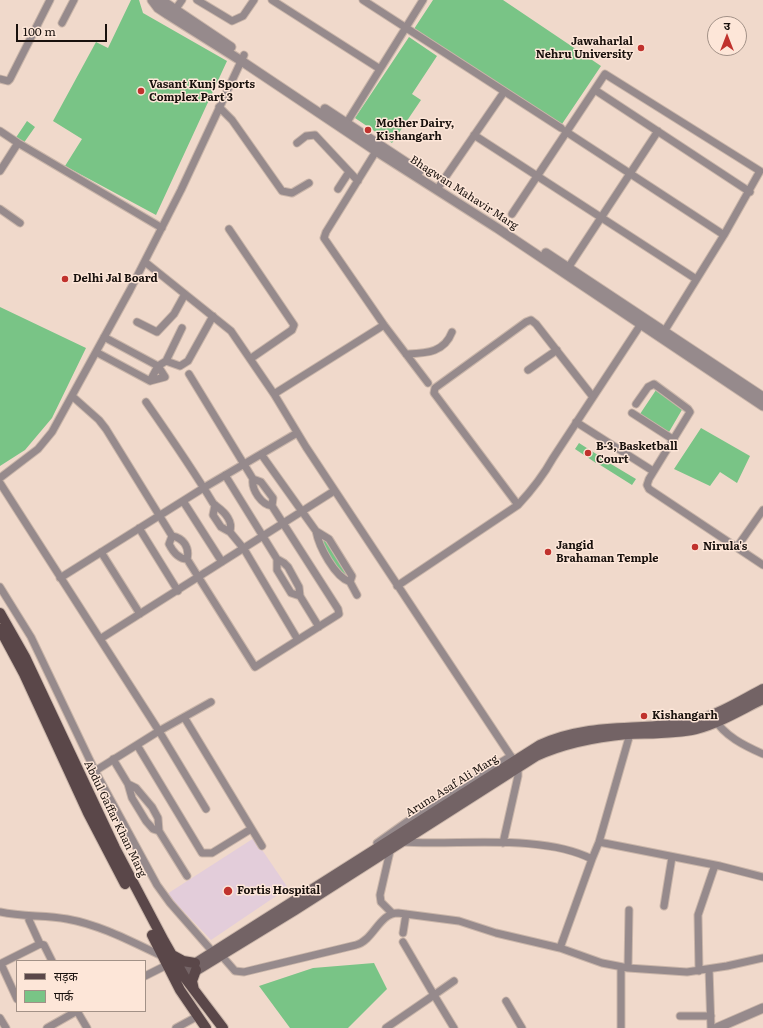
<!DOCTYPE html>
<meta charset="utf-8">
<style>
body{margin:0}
#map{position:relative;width:763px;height:1028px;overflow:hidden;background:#f0d9cb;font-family:Literata,"Noto Sans Devanagari",serif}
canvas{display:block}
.legend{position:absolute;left:16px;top:960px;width:130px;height:52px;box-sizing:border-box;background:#fde6d8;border:1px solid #a29187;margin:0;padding:5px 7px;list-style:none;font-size:12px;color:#19110d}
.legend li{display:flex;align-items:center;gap:8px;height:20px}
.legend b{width:20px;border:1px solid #a29187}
.north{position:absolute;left:707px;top:16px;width:40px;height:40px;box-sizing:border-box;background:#fde6d8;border:1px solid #a29187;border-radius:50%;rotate:0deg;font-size:11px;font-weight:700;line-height:16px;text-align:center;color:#19110d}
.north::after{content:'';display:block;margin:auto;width:14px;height:18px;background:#c0322d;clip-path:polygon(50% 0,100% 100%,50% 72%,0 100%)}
.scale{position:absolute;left:16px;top:24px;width:91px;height:18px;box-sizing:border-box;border:2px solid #19110d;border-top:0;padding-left:5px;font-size:12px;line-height:14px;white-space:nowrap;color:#19110d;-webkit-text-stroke:3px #fde6d8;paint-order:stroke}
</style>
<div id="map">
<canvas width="763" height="1028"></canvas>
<ul class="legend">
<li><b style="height:5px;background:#5a4749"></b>सड़क</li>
<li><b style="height:11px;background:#79c486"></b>पार्क</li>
</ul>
<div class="north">उ</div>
<div class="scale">100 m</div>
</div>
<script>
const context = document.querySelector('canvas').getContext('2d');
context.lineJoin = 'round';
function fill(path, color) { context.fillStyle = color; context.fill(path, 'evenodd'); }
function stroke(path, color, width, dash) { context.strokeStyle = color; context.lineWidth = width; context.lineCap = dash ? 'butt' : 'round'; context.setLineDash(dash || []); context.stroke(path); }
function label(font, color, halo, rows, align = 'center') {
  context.font = font + ' Literata,serif'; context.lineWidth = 3; context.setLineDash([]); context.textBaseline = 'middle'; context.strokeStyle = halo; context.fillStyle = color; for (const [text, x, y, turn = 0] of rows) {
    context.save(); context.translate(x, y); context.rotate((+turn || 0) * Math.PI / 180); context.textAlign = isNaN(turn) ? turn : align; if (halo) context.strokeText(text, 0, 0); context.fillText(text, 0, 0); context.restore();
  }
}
fill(new Path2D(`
 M254,838l34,50 -77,52 -44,-46z`), '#e3cdda');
fill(new Path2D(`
 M131,0h8l4,13 84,48 -71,154 -91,-49 17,-27 -29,-18 43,-79 12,6z
 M433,0h70l98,66 -39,58 -148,-95z
 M409,37l28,19 -25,38 9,6 -29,43 -37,-25z
 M27,121l8,6 -12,17 -8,-5z
 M0,307l86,41 -34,70 -27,32 -25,16z
 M656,390l27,18 -14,24 -29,-18z
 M701,428l49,28 -13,27 -17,-11 -10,14 -36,-17z
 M579,443l22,14 -5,6 -21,-14z
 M601,458l35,21 -4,6 -35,-22z
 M327,537l26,46 -9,-5 -24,-37z
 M374,963l13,26 -39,39h-58l-31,-42 54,-18z`), '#79c486');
const minor = new Path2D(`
 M197,0l35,21 11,-5 11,-16
 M272,0l108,69
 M363,0l198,128
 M175,10l7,-10
 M62,23l12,-23
 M0,79l8,2 2,-2 40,-79
 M595,90l155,102
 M219,107l13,13 50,71 10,2 17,-10
 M344,127l79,-127
 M0,131l18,12 144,85
 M565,131l159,104
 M474,135l222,144
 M297,143l9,-7 9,-1 43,46
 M378,148l-52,84 -2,6 60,87 44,58
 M0,171l18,-28
 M440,185l64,-93
 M338,189l11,-17
 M0,209l20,14
 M512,214l93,-140 155,97 -36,64 -62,100
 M229,229l65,96 -2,5 -42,29
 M145,262l86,69 43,63 32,53 208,314 4,7v8l-15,67
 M566,271l92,-140
 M137,322l20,10 17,-18 11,-20
 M96,352l54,29 15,-4 -7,-11 -54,-29
 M406,354c20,-1 38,-1 46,-22
 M166,361l14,5 8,-5 25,-45
 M528,370l29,-20
 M150,381l8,-15 8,-5 16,-33
 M274,394l110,-69
 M72,396l27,24 7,9 66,107c11,2 18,11 15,23
 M146,402c23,33 46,66 67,101 3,4 10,6 15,15 3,5 3,8 2,14
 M636,404l12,-17 6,-3 34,25 2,3 -41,67 -2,6 2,4 114,76
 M632,413l42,27
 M576,422l77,49
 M261,454l55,77c3,16 19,46 34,51l7,13
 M225,475l52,84 7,4 4,4 11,20 1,9 19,31
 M0,478l38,-29 14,-17 78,-142 51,-100 63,-135
 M253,479l8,3 12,16 -1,8
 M0,483l159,248 47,78
 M183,501l39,61
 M215,505l-2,10 8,12 9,5 14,17 54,91
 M518,505l-84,-112 1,-5 91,-66 5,-2 5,4 57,73
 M139,528l39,63
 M316,531l13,8 23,37 -2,6
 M172,536l-3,8c4,8 9,15 18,15l68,108 84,-53 -1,-5 -66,-103c-10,-1 -21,-16 -19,-27l-64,-105
 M737,547l26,-37
 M101,552l39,62
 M277,559v11l14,23 9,3
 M60,578l145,-91 92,-54
 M397,586l121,-81c14,-15 25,-29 35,-47l90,-137
 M0,587l31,50 64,134 62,114 13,18 42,48
 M100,639l234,-148
 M184,717l78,129
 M714,718c10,18 31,28 49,36
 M137,745l65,108h10l39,-24
 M113,759l15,25 4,14 14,23 7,8 6,2
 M95,771l64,-40 52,-29
 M128,784l8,4 16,19 6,11 1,13 28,45
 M401,842c57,4 139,-9 191,17l-32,89
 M599,842l121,24 43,11
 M377,843l31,-22 103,-65
 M391,847l-11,48 1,7 11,11
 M592,859l7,-17 31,-108
 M664,906l8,-49
 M0,912c22,5 45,3 67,7 34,6 65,23 97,38
 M29,920l11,24
 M403,933l3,-19
 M403,942l31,53 20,-14
 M221,955l14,16 9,1 112,-27c18,-5 23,-32 42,-32l61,8 37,12 64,15 42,15 26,5 59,4 40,-6 36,-8
 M0,964l40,-20 4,1 8,16
 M1,964l16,35
 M621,967v61
 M628,968l1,-58
 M709,969l2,59
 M699,971l-1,-56 17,-50
 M145,976l22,-11
 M506,1001l16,27
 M680,1016h31
 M0,1018l6,10
 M47,1028l30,-17 10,17
 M176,1028l22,-12
 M386,1028l48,-33 20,33`);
const tertiary = new Path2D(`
 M152,0l6,8 9,6 73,46 136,91 121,77 266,178
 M161,0l70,47
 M325,109l94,62
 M546,253l217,144
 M717,1028l46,-20`);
const secondary = new Path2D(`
 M192,973l103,-63 241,-154c28,-13 59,-19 91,-22 23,-1 47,0 69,-5 24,-6 46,-20 67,-30
 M174,977l366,-232c50,-24 105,-12 157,-25 23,-6 45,-20 66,-31`);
const primary = new Path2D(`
 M0,613l25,44 90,191 49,93 21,37 38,50
 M0,629l24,45 64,139 37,71
 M152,935l28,55 26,38
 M172,955l11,6 12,2
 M194,990l-2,-9 4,-11`);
stroke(minor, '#c9b5a9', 9);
stroke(tertiary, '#c9b5a9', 11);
stroke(secondary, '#c9b5a9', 12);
stroke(primary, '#c9b5a9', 12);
stroke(minor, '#968a8c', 7);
stroke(tertiary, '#968a8c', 9);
stroke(secondary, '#736365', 10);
stroke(primary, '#5a4749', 10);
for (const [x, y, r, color] of [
 [641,48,4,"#c0322d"],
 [141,91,4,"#c0322d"],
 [368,130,4,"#c0322d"],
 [65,279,4,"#c0322d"],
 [588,453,4,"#c0322d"],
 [695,547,4,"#c0322d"],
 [548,552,4,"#c0322d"],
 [644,716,4,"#c0322d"],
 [228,891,5,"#c0322d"]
]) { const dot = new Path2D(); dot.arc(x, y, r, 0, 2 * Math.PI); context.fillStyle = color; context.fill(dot); stroke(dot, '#fde6d8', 1.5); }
label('bold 11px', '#19110d', '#fde6d8', [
 ["Jawaharlal",633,42,"right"],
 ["Nehru University",633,55,"right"],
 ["Vasant Kunj Sports",149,85],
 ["Complex Part 3",149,98],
 ["Mother Dairy,",376,124],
 ["Kishangarh",376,137],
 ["Delhi Jal Board",73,279],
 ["B-3, Basketball",596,447],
 ["Court",596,460],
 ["Jangid",556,546],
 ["Brahaman Temple",556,559],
 ["Nirula's",703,547],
 ["Kishangarh",652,716],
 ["Fortis Hospital",237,891]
], 'left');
label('11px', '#19110d', '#fde6d8', [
 ["Bhagwan Mahavir Marg",464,193,33],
 ["Aruna Asaf Ali Marg",452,786,-32],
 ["Abdul Gaffar Khan Marg",115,819,64]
]);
</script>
